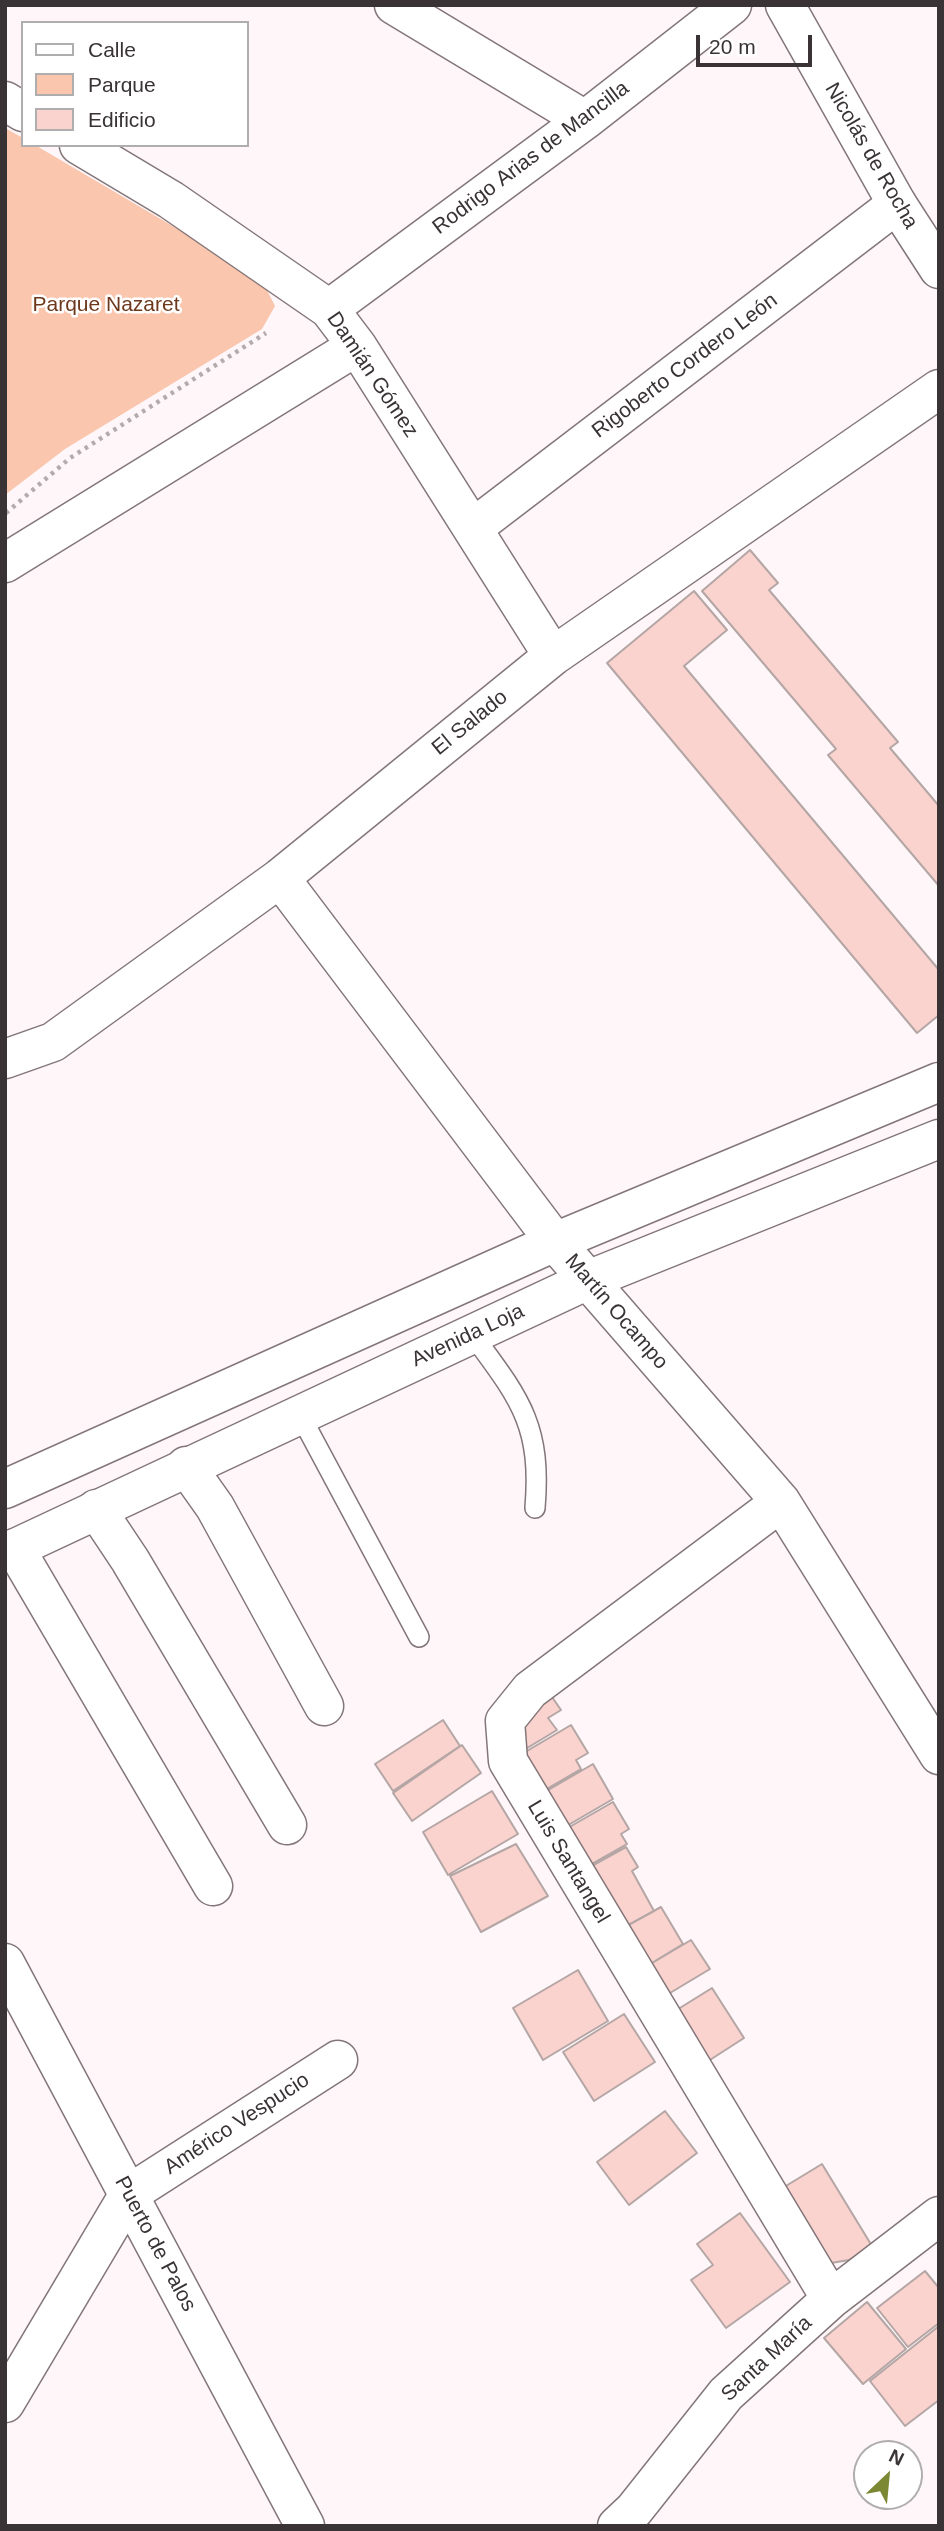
<!DOCTYPE html>
<meta charset="utf-8">
<style>
body{margin:0}
#map{position:relative;width:944px;height:2531px;overflow:hidden;background:#fef6f8;font-family:Helvetica,sans-serif}
canvas{display:block}
.frame{position:absolute;inset:0;border:7px solid #393335;pointer-events:none}
.legend{position:absolute;left:21px;top:21px;width:228px;height:126px;box-sizing:border-box;background:#fff;border:2px solid #b0adae;margin:0;padding:9px 12px;list-style:none;font-size:21px;color:#393335}
.legend li{display:flex;align-items:center;gap:14px;height:35px}
.legend b{width:35px;border:2px solid #b0adae}
.north{position:absolute;left:853px;top:2440px;width:70px;height:70px;box-sizing:border-box;background:#fff;border:2px solid #b0adae;border-radius:50%;rotate:26deg;font-size:19px;font-weight:700;line-height:28px;text-align:center;color:#393335}
.north::after{content:'';display:block;margin:auto;width:24px;height:32px;background:#7d8835;clip-path:polygon(50% 0,100% 100%,50% 72%,0 100%)}
.scale{position:absolute;left:696px;top:35px;width:116px;height:32px;box-sizing:border-box;border:4px solid #393335;border-top:0;padding-left:9px;font-size:21px;line-height:24px;white-space:nowrap;color:#393335;-webkit-text-stroke:5px #fff;paint-order:stroke}
</style>
<div id="map">
<canvas width="944" height="2531"></canvas>
<div class="frame"></div>
<ul class="legend">
<li><b style="height:9px;background:#fff"></b>Calle</li>
<li><b style="height:19px;background:#fac6ad"></b>Parque</li>
<li><b style="height:19px;background:#fad2ce"></b>Edificio</li>
</ul>
<div class="north">N</div>
<div class="scale">20 m</div>
</div>
<script>
const context = document.querySelector('canvas').getContext('2d');
context.lineJoin = 'round';
function fill(path, color) { context.fillStyle = color; context.fill(path, 'evenodd'); }
function stroke(path, color, width, dash) { context.strokeStyle = color; context.lineWidth = width; context.lineCap = dash ? 'butt' : 'round'; context.setLineDash(dash || []); context.stroke(path); }
function label(font, color, halo, rows, align = 'center') {
  context.font = font + ' Helvetica,sans-serif'; context.lineWidth = 5; context.setLineDash([]); context.textBaseline = 'middle'; context.strokeStyle = halo; context.fillStyle = color; for (const [text, x, y, turn = 0] of rows) {
    context.save(); context.translate(x, y); context.rotate((+turn || 0) * Math.PI / 180); context.textAlign = isNaN(turn) ? turn : align; if (halo) context.strokeText(text, 0, 0); context.fillText(text, 0, 0); context.restore();
  }
}
fill(new Path2D(`
 M5,128l18,10v7h12l226,133 14,28 -13,23 -197,120 -60,46z`), '#fac6ad');
const building = new Path2D(`
 M750,550l28,33 -9,7 129,152 -8,6 49,58v80l-111,-131 8,-6 -134,-158z
 M694,591l33,39 -43,36 255,304v45l-22,18 -310,-370z
 M543,1684l18,26 -13,8 9,12 -43,26 12,-58z
 M443,1720l17,26 -67,45 -18,-27z
 M571,1725l17,28 -12,7 5,9 -43,25 -23,-36z
 M462,1745l19,28 -69,48 -19,-28z
 M593,1764l20,35 -55,32 -20,-35z
 M492,1791l26,43 -70,41 -25,-43z
 M613,1802l16,27 -8,5 6,10 -46,26 -22,-37z
 M516,1844l32,52 -67,36 -31,-56z
 M626,1847l12,20 -6,4 22,40 -31,17 -35,-60z
 M661,1907l22,37 -41,25 -19,-41z
 M691,1940l19,29 -50,30 -18,-30z
 M578,1970l30,51 -65,39 -30,-52z
 M712,1988l32,50 -45,29 -32,-51z
 M624,2014l31,48 -61,39 -31,-49z
 M665,2111l32,42 -68,52 -32,-43z
 M822,2164l50,82 -23,14 -18,3 -55,-71z
 M740,2213l50,69 -64,46 -35,-48 22,-15 -16,-21z
 M925,2271l14,17v35l-31,24 -31,-39z
 M867,2302l39,47 -43,35 -39,-46z
 M939,2326v74l-34,26 -35,-45z`);
fill(building, '#fad2ce');
stroke(building, '#b4a6a5', 2);
const service = new Path2D(`
 M472,1334c47,64 70,90 63,174
 M299,1413l120,224`);
const minor = new Path2D(`
 M394,5l191,115
 M5,101l18,11
 M79,145l92,55 158,109 28,37 196,310
 M329,309l256,-189 147,-115
 M473,528l424,-324
 M5,563l352,-217
 M280,878l275,364 226,260 158,253
 M5,1059l48,-17 227,-164 273,-222 386,-267
 M186,1466l29,41 109,199
 M781,1502l-251,188 -25,31 3,40 323,538
 M96,1509l34,51 157,265
 M15,1548l198,338
 M5,1963l300,563
 M5,2403l124,-209 209,-134
 M617,2526l17,-16 92,-116 105,-95 108,-83`);
const tertiary = new Path2D(`
 M785,5l112,199 42,65`);
const secondary = new Path2D(`
 M5,1489l550,-247 384,-160
 M5,1553l583,-273 351,-141`);
stroke(service, '#837679', 22);
stroke(minor, '#837679', 41);
stroke(tertiary, '#837679', 41);
stroke(secondary, '#837679', 41);
stroke(new Path2D(`
 M6,513l64,-55 196,-125`), '#b3abad', 4.5, [3.5, 5]);
stroke(service, '#fff', 19);
stroke(minor, '#fff', 38);
stroke(tertiary, '#fff', 38);
stroke(secondary, '#fff', 38);
label('21px', '#393335', '#fff', [
 ["Nicolás de Rocha",871,156,60],
 ["Rodrigo Arias de Mancilla",531,158,-37],
 ["Rigoberto Cordero León",685,366,-37],
 ["Damián Gómez",372,375,56],
 ["El Salado",470,723,-39],
 ["Martín Ocampo",616,1312,49],
 ["Avenida Loja",468,1336,-25],
 ["Luis Santangel",568,1862,59],
 ["Américo Vespucio",237,2124,-33],
 ["Puerto de Palos",155,2244,62],
 ["Santa María",767,2359,-43]
]);
label('21px', '#6e381c', '#fff', [
 ["Parque Nazaret",106,305]
]);
</script>
